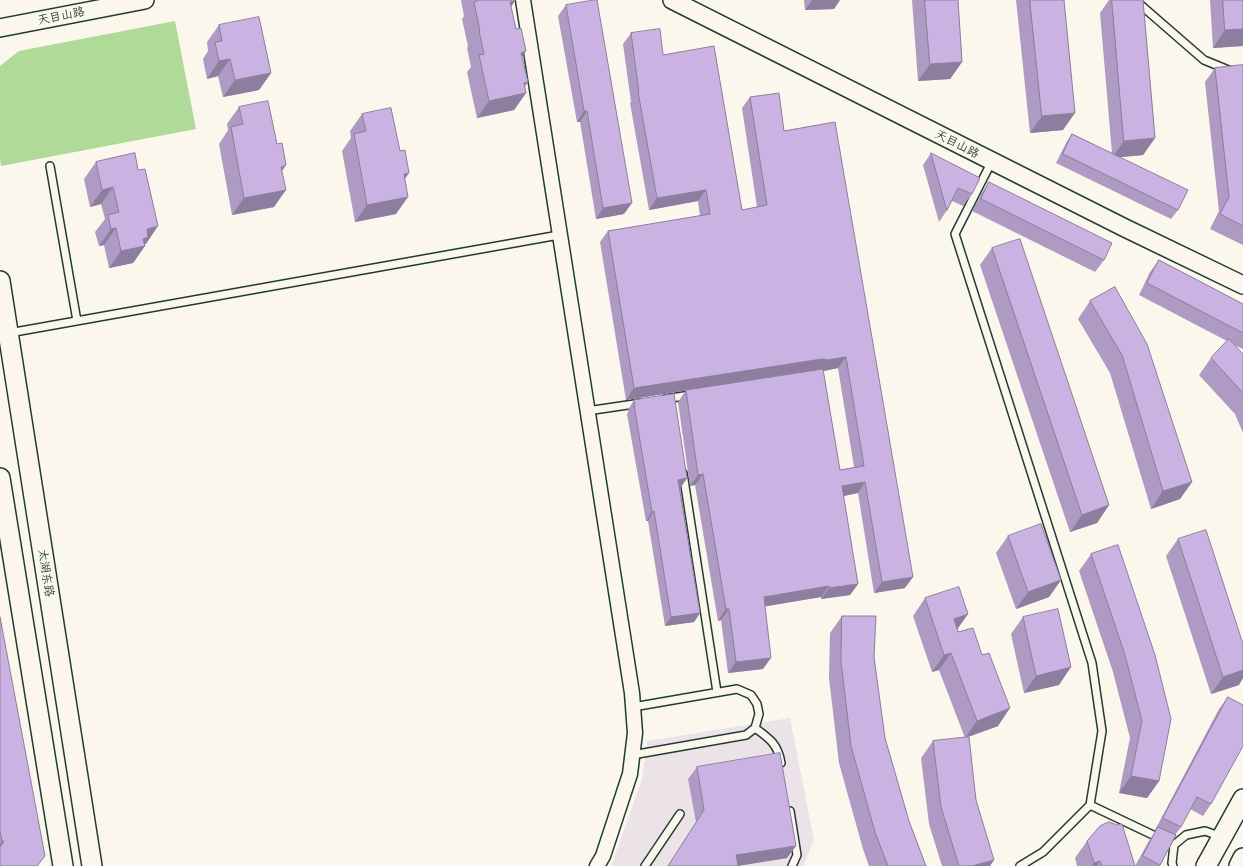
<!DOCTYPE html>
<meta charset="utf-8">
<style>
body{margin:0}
canvas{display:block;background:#fbf7ec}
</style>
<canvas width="1243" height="866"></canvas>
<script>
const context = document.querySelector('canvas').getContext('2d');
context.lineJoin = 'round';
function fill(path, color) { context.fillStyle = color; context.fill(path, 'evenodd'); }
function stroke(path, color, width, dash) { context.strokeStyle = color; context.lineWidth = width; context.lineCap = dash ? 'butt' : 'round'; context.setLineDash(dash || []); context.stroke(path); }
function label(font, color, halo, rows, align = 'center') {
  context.font = font + ' Mali,"LXGW WenKai TC",sans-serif'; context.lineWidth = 4; context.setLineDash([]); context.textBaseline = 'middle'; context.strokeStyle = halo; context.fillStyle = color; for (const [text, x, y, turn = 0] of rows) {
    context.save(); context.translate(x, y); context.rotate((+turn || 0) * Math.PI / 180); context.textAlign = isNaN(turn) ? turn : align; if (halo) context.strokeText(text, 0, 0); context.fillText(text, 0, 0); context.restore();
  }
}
fill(new Path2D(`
 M790,718l24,122 -11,26h-192l31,-87 5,-38z`), '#ece3e9');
fill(new Path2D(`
 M175,21l21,108 -195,37 -1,-8v-92l19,-15z`), '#b0da97');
const service = new Path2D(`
 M1135,0l69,60 39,16
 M992,161l-37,73 137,429 10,68 -12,74 -47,47 -23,14
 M50,166l27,155
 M9,333l550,-98
 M665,399l25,-4
 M587,411l54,-8
 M683,473l34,219
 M755,728c14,10 23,16 26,35
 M632,755l114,-20 9,-7 4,-14 -2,-10 -6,-9 -14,-6 -104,18
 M1090,805l84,40
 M790,811l7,44 -5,11
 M645,866l35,-52
 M1173,866l-1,-3 2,-18 12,-10 19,-4 17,6`);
const minor = new Path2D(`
 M523,0l109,693 3,40 -5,41 -27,82 -6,10`);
const tertiary = new Path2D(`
 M672,0l453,228 118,57
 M0,28l145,-28`);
const secondary = new Path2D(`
 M0,281l92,585
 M0,478l63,388
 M1206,866l37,-67
 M1239,866l4,-8`);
stroke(service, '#1f3d34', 10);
stroke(minor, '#1f3d34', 17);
stroke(tertiary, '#1f3d34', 20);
stroke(secondary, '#1f3d34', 22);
stroke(service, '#fbf7ec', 7);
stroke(minor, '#fbf7ec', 14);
stroke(tertiary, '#fbf7ec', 17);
stroke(secondary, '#fbf7ec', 19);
fill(new Path2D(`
 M461,0h54l-4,7 11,50 2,30 2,6 -12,17 -37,8 -10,-46 4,-5 -4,-19 1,-2 -6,-27 2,-3z
 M804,0h36l-6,9 -29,1z
 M912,0h46l4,62 -12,17 -32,2z
 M1016,0h48l-1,130 -33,3z
 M1109,0h34l12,138 -12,17 -23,2 58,53 -7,9 -115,-56 10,-20 6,-9 40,19 -12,-140z
 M1210,0h33v46l-30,2z
 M566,5l58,209 -28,5 -16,-97h-3l-19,-106z
 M219,25l52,48 -12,17 -36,7 -5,-21 -11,3 -4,-20 5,-8 -1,-9z
 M631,33l32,22 79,155 15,-3 -15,-99 8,-11 34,34 51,-9 70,466 -31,5 -16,-100 -15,3 15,88 -8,11 -29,4v-2l-56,9 -2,63 -35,4 -7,-53 -3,1 -23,-136 -5,1 -12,-84 8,-12 128,-20 -188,30 -26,-158 8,-11 92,-15 -2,-15 -49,9 -19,-107 1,-1 -8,-58zM838,368l16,99 -14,3 -17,-99z
 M1243,65v180l-33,-16 9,-18 -14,-129 10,-14z
 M239,107l43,65 -8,35 -42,8 -13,-71 9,-14 -1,-6z
 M362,114l43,65 -9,35 -41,8 -13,-71 9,-13 -1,-7z
 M135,153l11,91h-2l1,2 -12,17 -24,5 -5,-23 -5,1 -4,-14 10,-13 -4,-15 -11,3 -6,-28 12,-17z
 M931,153l41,41 -9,12 -11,-5 -5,9 -8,12 -16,-57z
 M989,182l115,78 -9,12 -123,-61 9,-17z
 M992,248l117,257 -12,18 -27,9 -90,-267z
 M1159,260l84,44v45l-9,-4 9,9v79l-8,-19 -36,-39 12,-17 16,-17 -88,-46 11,-23z
 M1115,287l77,195 -12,17 -29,10 -41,-136 -32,-54 12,-18z
 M634,400l53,78 -6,9 -1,1 20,125 -6,9 -29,4 -17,-105h-2l-19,-107 1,-1v-3z
 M1008,536l53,44 -12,17 -33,12 -20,-56z
 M1178,539l61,146 -28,9 -45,-138z
 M1118,545l41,236 -12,17 -28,-5 11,-55 -17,-66 -34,-101 12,-17z
 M925,598l43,16 -11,15 41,97 -30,11 8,63 14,66h-48l-13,-42 -8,-66 12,-17 32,-3 -26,-68 -7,2 -19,-56z
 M842,616l32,41 11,81 24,83 17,45h-57l-6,-17 -24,-86 -10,-85 1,-45z
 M0,617l37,249h-37z
 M1023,617l36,68 -35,8 -13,-59z
 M1228,697l-17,107 -8,12 -13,-7 -9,18 -6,8h1l-16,31h-25l15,-27 6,-8 -1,-1 64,-121z
 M697,767l90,91 -49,8h-70l28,-44 -8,-43z
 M1087,841l48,25h-58l-2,-8z`), '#ae9ac2');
fill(new Path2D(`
 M812,0h28l-6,9 -29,1z
 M515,1l-12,17 7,-16z
 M1243,29v17l-30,2 12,-18z
 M526,51l-12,18 7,-16z
 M230,59l-12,17 -11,3 12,-18z
 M962,62l-12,17 -32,2 12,-17z
 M271,73l-12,17 -36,7 12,-17z
 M528,82l-9,12 7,-1 -12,17 -37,8 12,-17 35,-18z
 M584,111h3l-7,11h-3z
 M1075,113l-12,17 -33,3 12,-17z
 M1155,138l-12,17 -31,3 12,-17z
 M286,165l-12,18 7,-16z
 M409,173l-12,17 7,-16z
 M113,187l-12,17 -11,3 12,-17z
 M286,190l-12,17 -42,8 12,-17z
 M706,190l-8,11 -49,9 8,-12z
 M408,197l-12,17 -41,8 12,-17z
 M632,203l-8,11 -28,5 7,-11z
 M158,226l-12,18h-2l1,2 -12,17 -24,5 12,-17 26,-22z
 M116,228l-12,17 -5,1 12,-17z
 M846,357l-8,11 -19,4 -5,-2 -188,30 8,-12 188,-29z
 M703,474l-8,11 -5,1 8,-11z
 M687,478l-6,9 -9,2 6,-9z
 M865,482l-7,11 -24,5 8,-12z
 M1192,482l-12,17 -29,10 12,-18z
 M1109,505l-12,18 -27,9 12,-17z
 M654,511l-6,10h-2l6,-9z
 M913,577l-8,11 -31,5 8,-11z
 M1061,580l-12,17 -33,12 12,-17z
 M858,584l-8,11 -29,4 8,-11z
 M829,586l-8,11 -65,11 8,-11z
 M726,609h3l-8,11 -3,1z
 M700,613l-6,9 -29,4 6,-9z
 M968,614l-12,17 -2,-12z
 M951,653l-12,17 -7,2 12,-17z
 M771,658l-8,11 -35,4 8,-11z
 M1071,667l-12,18 -35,8 12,-17z
 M1243,670v8l-4,7 -28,9 12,-17z
 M1010,708l-12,18 -33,12 12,-17z
 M1131,776l28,5 -12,17 -28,-5z
 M2,841h2l-4,6v-3z
 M796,846l-9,12 -51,8v-11z
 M994,860l-4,6h-18z
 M1100,861l-3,5h-5l2,-3z`), '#8d7d9e');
const building = new Path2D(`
 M477,0h38v1l-5,1 6,27 5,-1 5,23 -5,2 7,29 -4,1 2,10 -37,8 -10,-46 5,-1 -5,-23h1l-6,-29 3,-1z
 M594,0h3l35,203 -29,5 -16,-97h-3l-18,-106z
 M925,0h33l4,62 -32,2z
 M1030,0h34l11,113 -33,3z
 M1112,0h31l12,138 -31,3z
 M1223,0h20v29l-18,1z
 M259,17l12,56 -36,7 -5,-21 -11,2 -4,-19 7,-1 -3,-16z
 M660,29l3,26 51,-9 28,164 25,-5 -17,-108 29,-4 5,38 51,-9 78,455 -31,5 -17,-100 -23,4 16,98 -29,4v-2l-65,11 7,61 -35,4 -7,-53h-3l-23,-135 -5,1 -12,-85 137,-21 17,101 24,-4 -18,-109 -19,3 -5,-1 -188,29 -26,-157 102,-17 -4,-24 -49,8 -19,-106h1l-8,-59z
 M1243,65v161l-23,-12 9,-17 -14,-129z
 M268,101l9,43 5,-1 4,22 -5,2 5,23 -42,8 -13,-71 12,-3 -4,-17z
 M391,108l9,43 5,-1 4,23 -5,1 4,23 -41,8 -13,-71 12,-3 -4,-17z
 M1072,134l116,56 -10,20 -115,-56z
 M135,153l3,17 7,-1 13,57 -11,3 1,8 -5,2 2,7 -24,5 -5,-23 -5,1 -3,-14 11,-3 -6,-25 -11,3 -6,-28z
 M931,153l49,25 -8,16 -14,-6 -11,22z
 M989,182l123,61 -8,17 -123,-61z
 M1020,239l89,266 -27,10 -90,-267z
 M1159,260l84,44v29l-96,-50z
 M1115,287l32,57 45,138 -29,9 -41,-136 -32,-54z
 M1229,339l14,15v39l-32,-35z
 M674,394l13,84 -9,2 22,133 -29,4 -17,-106 -2,1 -18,-107h1l-1,-5z
 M1041,524l20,56 -33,12 -20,-56z
 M1206,530l37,114v26l-20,7 -45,-138z
 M1118,545l37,110 16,64 -12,62 -28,-5 11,-55 -17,-66 -34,-101z
 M959,587l9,27 -14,5 4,13 15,-4 9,27 7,-2 21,55 -33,13 -26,-68 -7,2 -19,-57z
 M1058,609l13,58 -35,9 -13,-59z
 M842,616h34l-2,41 11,81 24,83 17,45h-38l-13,-34 -24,-86 -10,-85z
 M0,617l45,239 -8,10h-37v-19l4,-6h-2l-2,-10z
 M1228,697l15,8v41l-32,58 -14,-7 -16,30 -18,-9z
 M969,737l7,63 18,60 -22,6h-13l-18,-59 -8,-66z
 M780,753l16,93 -60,9 2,11h-70l36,-56 -7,-43z
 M1109,822l8,3 5,-1 13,42h-33l-2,-5 -6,2 -7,-22 13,-15z
 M1158,827l18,8 -16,30 -17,-9z`);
fill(building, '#cab3e2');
stroke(building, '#8d7d9e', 1);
label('12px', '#1f3d34', '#fbf7ec', [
 ["天目山路",61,16,-11],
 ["天目山路",957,144,27],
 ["太湖东路",46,573,81]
]);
</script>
